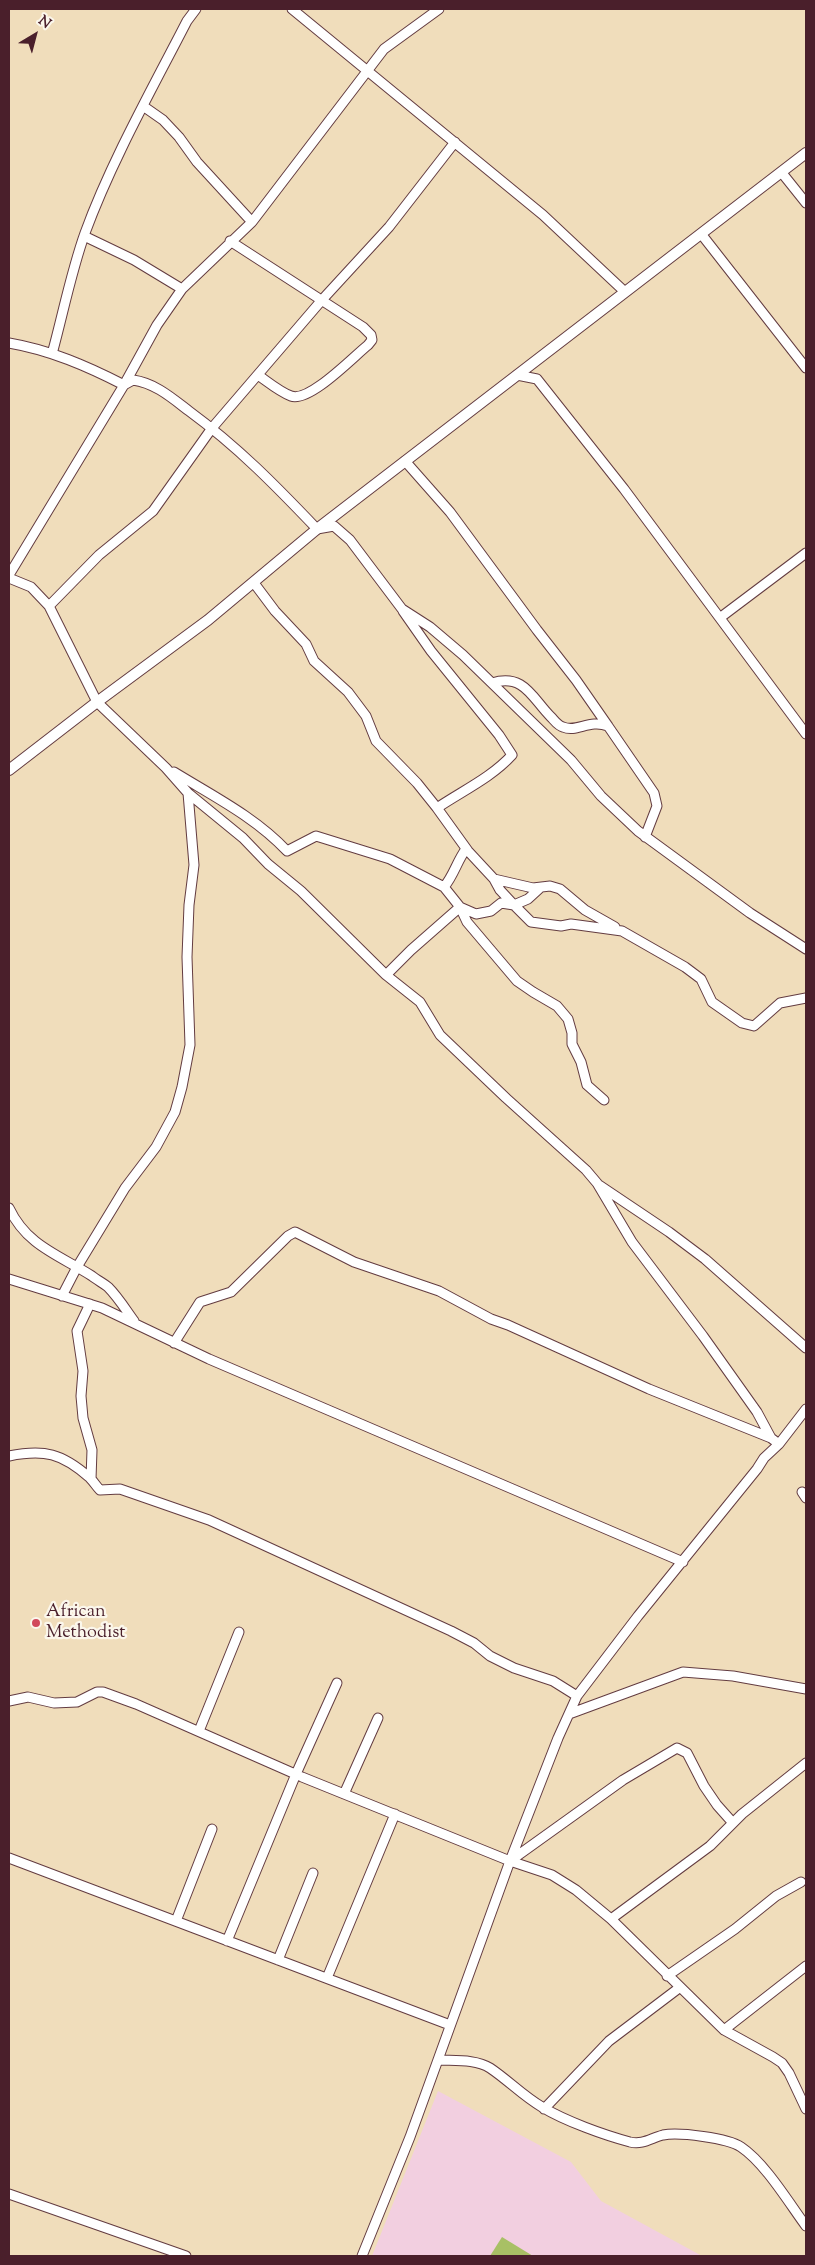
<!DOCTYPE html>
<style>
body{margin:0}
#map{position:relative;width:815px;height:2265px;overflow:hidden;background:#f0ddbb;font-family:"Sorts Mill Goudy",serif}
canvas{display:block}
.frame{position:absolute;inset:0;border:10px solid #4a1f2b;pointer-events:none}
.north{position:absolute;left:10px;top:10px;width:50px;height:50px;-webkit-text-stroke:4px #fbf7ec;paint-order:stroke;rotate:37deg;font-size:14px;font-weight:700;line-height:20px;text-align:center;color:#4a1f2b}
.north::after{content:'';display:block;margin:auto;width:18px;height:22px;background:#4a1f2b;clip-path:polygon(50% 0,100% 100%,50% 72%,0 100%)}
</style>
<div id="map">
<canvas width="815" height="2265"></canvas>
<div class="frame"></div>
<div class="north">N</div>
</div>
<script>
const context = document.querySelector('canvas').getContext('2d');
context.lineJoin = 'round';
function fill(path, color) { context.fillStyle = color; context.fill(path, 'evenodd'); }
function stroke(path, color, width, dash) { context.strokeStyle = color; context.lineWidth = width; context.lineCap = dash ? 'butt' : 'round'; context.setLineDash(dash || []); context.stroke(path); }
function label(font, color, halo, rows, align = 'center') {
  context.font = font + ' "Sorts Mill Goudy",serif'; context.lineWidth = 4.5; context.setLineDash([]); context.textBaseline = 'middle'; context.strokeStyle = halo; context.fillStyle = color; for (const [text, x, y, turn = 0] of rows) {
    context.save(); context.translate(x, y); context.rotate((+turn || 0) * Math.PI / 180); context.textAlign = isNaN(turn) ? turn : align; if (halo) context.strokeText(text, 0, 0); context.fillText(text, 0, 0); context.restore();
  }
}
fill(new Path2D(`
 M438,2091l133,71 30,39 101,55h-330z`), '#f2cfe0');
fill(new Path2D(`
 M502,2237l31,19h-43z`), '#a8c065');
const minor = new Path2D(`
 M292,9l251,206 82,77
 M143,106l20,14 16,17 18,25 55,60
 M782,173l24,30
 M702,235l104,133
 M84,236l50,24 48,29
 M230,241l133,86 8,8 1,5 -4,5c-15,12 -59,58 -77,51 -11,-4 -23,-14 -33,-21
 M9,343c41,7 78,23 115,42l9,-5c22,3 39,18 56,31 49,36 87,75 128,118l17,-3 16,14 52,69 28,18 33,28 108,105 30,36 37,35 112,82 56,36
 M52,354c11,-40 19,-82 33,-121 26,-71 67,-144 102,-212l9,-12
 M517,375l20,4 87,110 182,245
 M405,461l45,51 87,118 39,50 32,46
 M9,575l115,-190 33,-60 25,-36 70,-67 132,-173 55,-40
 M9,578l22,9 18,19 48,96 69,66 22,25 55,45 25,26 33,27 85,84 34,27 20,33 66,63 80,72 11,13 35,59 71,94 54,76 14,26 8,6
 M254,583l21,28 31,33 8,17 34,31 18,24 10,25 41,42 20,25c25,-17 54,-30 75,-53l-13,-20 -68,-84 -28,-40
 M49,606l50,-51 54,-44 59,-83 109,-127 68,-74 66,-85
 M721,617l85,-64
 M492,683c32,-10 40,15 59,34 3,3 7,9 12,10 14,6 26,-8 45,-1l46,67 3,13 -12,31
 M174,772c39,24 81,45 113,79l29,-15 74,23 54,28 16,20 16,7 15,-3 10,-8 13,2 17,17 30,4 10,-2 51,7 63,36 16,12 11,23 30,21 12,3 26,-23 26,-5
 M437,808l31,43 26,28 39,9 17,-2 10,3 25,21 30,17
 M494,879l6,11 14,15 14,-6 12,-11
 M444,887c10,-12 13,-26 22,-38
 M386,975l25,-25 49,-43 7,15 50,59 16,11 24,14 11,13 4,14v11l9,18 6,23 17,15
 M599,1185l70,47 36,27 101,89
 M9,1208c18,38 50,47 83,68 5,4 11,7 16,11 10,10 18,23 26,34
 M9,1279l93,29 107,51 474,203
 M62,1296l15,-29 48,-79 31,-41 19,-35 7,-25 8,-42 -3,-88 2,-52 5,-40 -6,-72
 M90,1304l-13,27 6,40 -2,25 2,22 9,32 -1,29
 M174,1343l26,-41 31,-10 57,-56 7,-4 59,30 85,29 52,28 17,6 141,64 122,49
 M9,1456c35,-7 53,-3 81,22 4,4 6,8 10,12l20,-1 89,31 242,111 23,12 16,13 24,12 39,13 24,15
 M802,1492l4,6
 M9,1701l19,-4 26,6 23,-1 20,-10h6l33,12 166,73 208,84 42,14 24,15 35,29 113,111 49,27 9,6 7,10 17,36
 M569,1714l114,-42 50,4 73,13
 M199,1731l40,-99
 M344,1794l34,-76
 M9,1858l441,167
 M510,1861l113,-81 54,-32 10,5 17,33 13,19 16,18
 M611,1919l99,-73 32,-32 64,-51
 M176,1921l36,-92
 M227,1941l69,-167 41,-91
 M278,1960l35,-87
 M667,1976l68,-47 41,-33 25,-14
 M327,1978l68,-164
 M724,2030l82,-64
 M438,2060c16,1 38,-1 52,8 18,12 33,28 52,39 23,14 62,28 88,35 13,3 21,-4 33,-7 16,-3 65,3 78,12 24,16 48,56 65,79
 M544,2109l65,-68 70,-53
 M9,2194l177,62
 M362,2256l48,-119 100,-276 48,-123 19,-42 61,-80 119,-147 7,-11 15,-14 27,-35`);
const tertiary = new Path2D(`
 M9,770l88,-68 111,-82 109,-91 489,-376`);
stroke(minor, '#633c41', 11);
stroke(tertiary, '#633c41', 12);
stroke(minor, '#fff', 9);
stroke(tertiary, '#fff', 10);
for (const [x, y, r, color] of [
 [36,1623,5,"#d1495b"]
]) { const dot = new Path2D(); dot.arc(x, y, r, 0, 2 * Math.PI); context.fillStyle = color; context.fill(dot); stroke(dot, '#fbf7ec', 2); }
label('18px', '#4a1f2b', '#fbf7ec', [
 ["African",46,1613],
 ["Methodist",46,1634]
], 'left');
</script>
